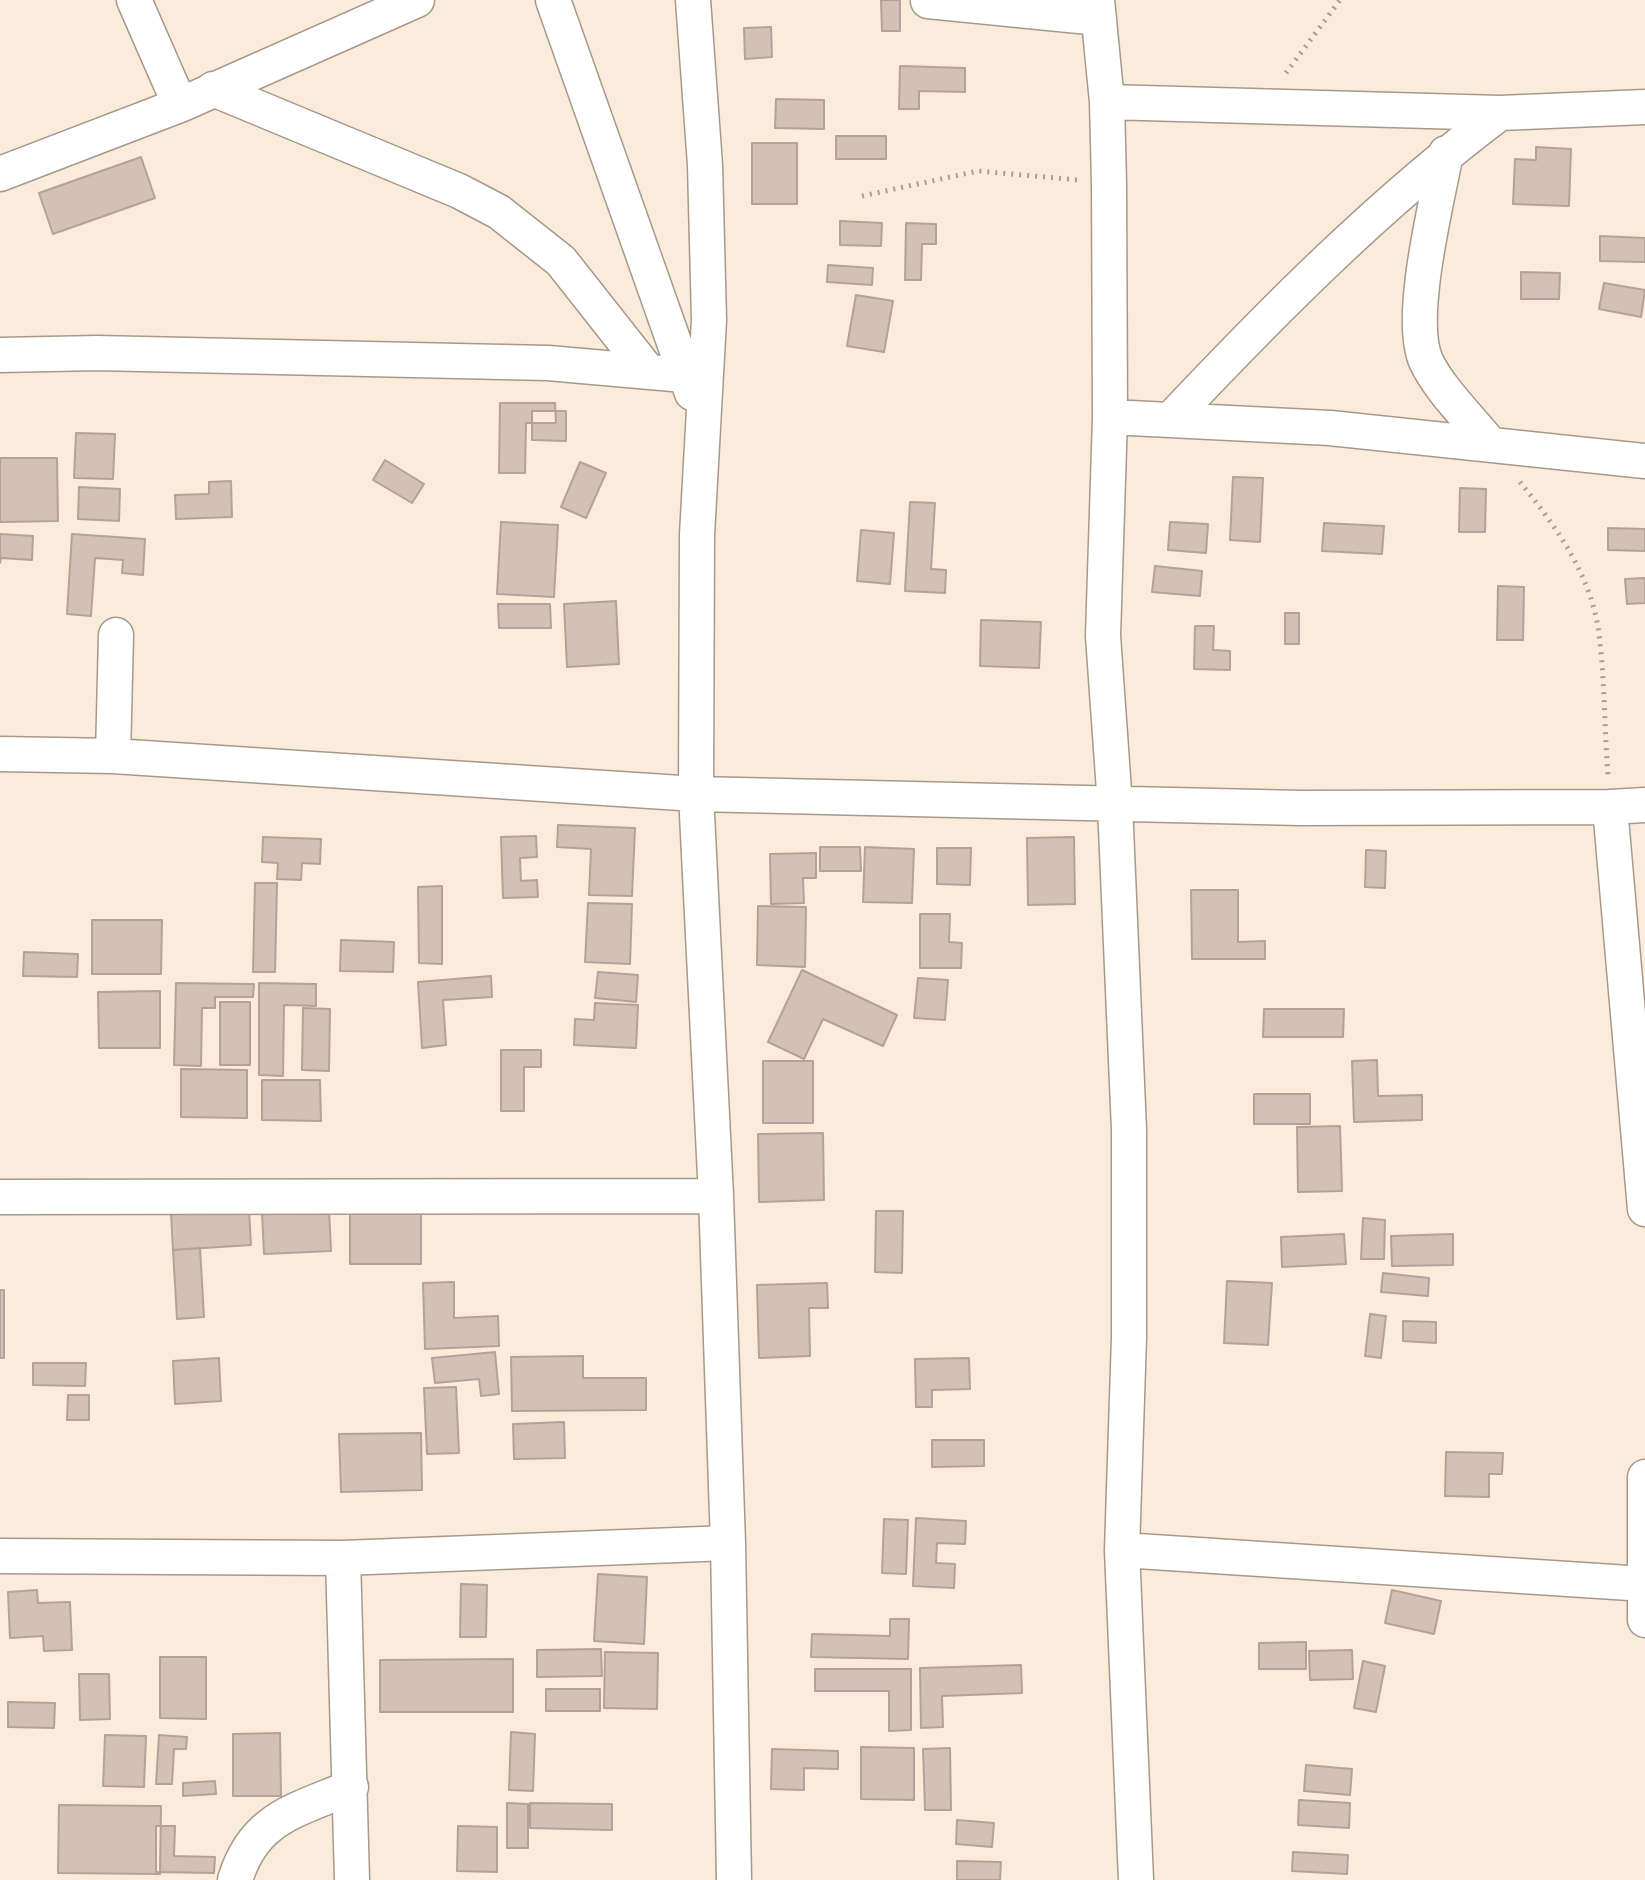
<!DOCTYPE html>
<style>
body{margin:0}
canvas{display:block;background:#fbebdb}
</style>
<canvas width="1645" height="1880"></canvas>
<script>
const context = document.querySelector('canvas').getContext('2d');
context.lineJoin = 'round';
function fill(path, color) { context.fillStyle = color; context.fill(path, 'evenodd'); }
function stroke(path, color, width, dash) { context.strokeStyle = color; context.lineWidth = width; context.lineCap = dash ? 'butt' : 'round'; context.setLineDash(dash || []); context.stroke(path); }
const building = new Path2D(`
 M881,0h19v31h-18z
 M771,27l1,30 -27,2 -1,-31z
 M900,66l65,2v24l-46,-1v18h-20z
 M776,99l48,1v29l-49,-1z
 M836,136h50v23h-50z
 M752,143h45v61h-45z
 M1536,147l35,2 -2,57 -56,-2 2,-45 21,1z
 M141,157l14,41 -102,36 -14,-41z
 M840,221l42,2 -1,23 -41,-1z
 M906,223l30,1v20h-14l-1,36h-16z
 M1600,236l45,2v24l-45,-1z
 M828,265l45,3 -1,17 -45,-3z
 M1521,272l39,1 -1,26h-38z
 M1604,283l41,7 -4,27 -42,-8z
 M856,295l37,6 -9,51 -37,-6z
 M500,403h55l1,20h-30l-1,50h-26z
 M532,411h34v30l-34,-1z
 M76,433l39,1 -2,45 -39,-1z
 M0,458h57l1,63 -58,1z
 M385,460l39,24 -12,19 -39,-23z
 M580,462l26,11 -20,45 -25,-11z
 M1233,477l30,1 -3,64 -30,-2z
 M231,481l1,36 -56,2 -1,-24 34,-1v-12z
 M79,487l41,2 -1,32 -41,-2z
 M1460,488l26,1 -1,43h-26z
 M910,502l25,1 -4,66 15,1 -1,23 -40,-2z
 M501,522l57,3 -4,72 -57,-3z
 M1170,522l38,2 -2,29 -38,-3z
 M1324,523l60,3 -2,28 -60,-3z
 M1608,528l37,1v22l-37,-1z
 M861,530l33,3 -4,51 -33,-3z
 M0,534l33,2 -1,24 -31,-2 -1,5z
 M72,534l73,5 -2,36 -21,-2 1,-13 -28,-2 -4,58 -24,-2z
 M1155,566l47,5 -2,25 -48,-4z
 M1645,578v25l-18,1 -2,-25z
 M1498,586l26,1 -1,53h-26z
 M616,601l3,63 -52,3 -3,-63z
 M498,604h52l1,24h-52z
 M1285,613h14v31h-14z
 M981,620l60,2 -2,46 -59,-2z
 M1195,626h19l-1,24 17,1v19l-36,-1z
 M558,825l77,3 -3,68 -43,-1 2,-46 -34,-2z
 M536,836l1,21 -17,1 1,23 16,-1 1,17 -35,1 -2,-61z
 M263,837l58,2 -1,25 -18,-1 -1,17 -24,-1 1,-16 -16,-1z
 M1074,837l1,67 -47,1 -1,-67z
 M820,847h40l1,24h-41z
 M865,847l49,2 -2,54 -49,-1z
 M937,848h34l-1,37 -33,-1z
 M1366,850l20,1 -1,37 -20,-1z
 M816,853v25h-13l1,25 -33,1 -1,-50z
 M255,883h22l-2,89h-22z
 M442,886v78l-23,-1 -1,-76z
 M1191,890h47v52l27,-1v18h-73z
 M588,903l44,1 -2,60 -45,-2z
 M758,906l48,1 -1,60 -48,-2z
 M920,914h30l-1,28 13,1 -1,25h-41z
 M92,920h70l-1,54h-69z
 M341,940l53,2 -1,30 -53,-1z
 M24,952l54,2 -1,23 -54,-1z
 M802,970l95,45 -14,31 -60,-27 -19,40 -36,-17z
 M598,972l40,3 -2,27 -41,-4z
 M491,976l1,21 -49,3 3,45 -24,3 -4,-66z
 M918,978l30,2 -3,40 -31,-2z
 M176,983l78,1 -1,13h-38v11h-13l-1,58 -27,-1z
 M259,983l57,1v22l-32,-1 -1,71 -24,-1z
 M160,991v57h-61l-1,-56z
 M220,1002h30v63h-30z
 M595,1003l43,2 -2,43 -62,-3 1,-26 19,1z
 M303,1008l27,1 -1,62 -27,-1z
 M1264,1009h80l-1,28h-80z
 M501,1050h40v17h-17v44h-23z
 M1377,1060l1,36 44,-1v25l-68,2 -2,-61z
 M763,1061h50v62h-50z
 M181,1069l66,1v48l-66,-1z
 M262,1080h58l1,41 -59,-1z
 M1254,1094h56v30h-56z
 M1340,1126l2,65 -44,1 -1,-65z
 M823,1133l1,67 -65,2 -1,-68z
 M249,1209l2,36 -78,5 -2,-37z
 M329,1209l2,42 -67,3 -2,-41z
 M876,1211h27l-1,62 -27,-1z
 M350,1212h71v52h-71z
 M1363,1218l22,2 -1,39h-23z
 M1344,1234l2,30 -64,3 -1,-30z
 M1453,1234v31l-61,1 -1,-30z
 M200,1248l4,69 -27,2 -4,-69z
 M1383,1273l46,5 -1,18 -47,-4z
 M1227,1281l45,2 -4,62 -44,-2z
 M454,1282v36l44,-2 1,30 -74,3 -2,-66z
 M827,1283l1,25h-19l1,48 -51,2 -2,-73z
 M0,1290h4v68h-4z
 M1370,1314l16,2 -5,42 -16,-2z
 M1403,1321l33,1v21l-33,-2z
 M495,1352l4,42 -18,2 -2,-17 -44,4 -3,-25z
 M583,1356v22h63v32l-134,1 -1,-54z
 M219,1358l2,43 -46,3 -2,-43z
 M969,1358l1,31 -38,1v17h-16l-1,-48z
 M33,1363h53l-1,23 -52,-1z
 M456,1387l3,66 -32,1 -3,-66z
 M68,1395h21v25h-22z
 M564,1422l1,36 -51,1 -1,-35z
 M421,1433l1,57 -81,2 -2,-58z
 M932,1440h52v26l-52,1z
 M1446,1452l57,1 -1,21h-13v23l-44,-1z
 M916,1518l50,3 -1,23 -28,-1 -1,20 19,1 -1,24 -41,-2z
 M884,1519l24,1 -2,54 -24,-1z
 M598,1574l49,3 -3,67 -50,-3z
 M461,1584l26,1 -1,52h-26z
 M37,1590l1,13 32,-1 2,48 -28,1 -1,-15 -33,2 -2,-46z
 M1392,1590l49,11 -7,33 -49,-11z
 M890,1619h19l-1,40 -97,-2 1,-23 78,2z
 M1306,1642v27h-47v-26z
 M601,1649l1,27 -65,1v-27z
 M1352,1650l1,29 -43,1 -1,-29z
 M605,1652l53,1 -1,56 -53,-1z
 M160,1657h46v62l-46,-1z
 M513,1659v53h-133v-52z
 M1363,1661l22,5 -9,46 -22,-4z
 M1021,1665l1,28 -80,3 1,31 -22,1 -1,-60z
 M815,1669h96v61l-22,1v-40h-74z
 M79,1674h30l1,45 -30,1z
 M546,1689h54v22h-54z
 M8,1702l47,1 -1,25 -46,-1z
 M511,1732l24,2 -2,57 -24,-1z
 M280,1733l1,63h-48v-62z
 M105,1735l41,1 -2,51 -41,-1z
 M159,1735l28,2 -1,12h-12l-2,35h-16z
 M861,1747l53,1v52l-53,-1z
 M950,1748l1,62h-26l-2,-61z
 M772,1749l66,2v18l-34,-1v22l-33,-1z
 M1306,1765l46,4 -2,26 -46,-4z
 M215,1781l1,13 -33,2v-13z
 M1299,1800l51,3 -1,25 -51,-3z
 M507,1803l21,1v44h-21z
 M530,1803l82,1v26l-82,-2z
 M59,1805l102,1 -1,68 -102,-1z
 M957,1820l37,3 -2,24 -36,-3z
 M156,1826h19l-1,30 41,1 -1,16 -58,-1z
 M458,1826l39,1v45l-40,-1z
 M1293,1852l55,3 -1,19 -55,-3z
 M957,1861l44,1 -1,18h-43z`);
fill(building, '#d4c0b6');
stroke(building, '#b5a197', 2);
const minor = new Path2D(`
 M134,0l46,105
 M553,0l139,393
 M693,0l12,165 4,155 -12,215 -1,259 20,402 12,347 6,337
 M1097,0l10,102 2,82 1,233 -7,219 12,169 14,325v207l-7,213 14,330
 M928,1l171,17
 M213,89l246,102 40,21 62,49 86,109
 M1107,102l393,11 145,-6
 M1446,153c-9,49 -39,165 -20,208 13,28 44,58 64,83
 M0,174l180,-69 237,-105
 M0,355l97,-2 451,10 136,12
 M1110,417l220,11 315,33
 M1172,418c103,-109 208,-215 328,-305
 M0,754l113,2 583,38 605,14 309,-1 35,-2
 M113,756l3,-121
 M1610,807l35,402
 M0,1197l716,-1
 M1645,1477v143
 M1122,1550l523,34
 M0,1556l343,2 385,-15
 M343,1558l9,322
 M235,1880c19,-63 61,-69 116,-93`);
stroke(minor, '#a7998a', 37);
stroke(new Path2D(`
 M1286,73l54,-73
 M862,196l116,-25 100,9
 M1520,482c34,42 69,90 78,145 7,48 6,99 10,148`), '#a99d91', 5, [2, 6]);
stroke(minor, '#fff', 34);
</script>
